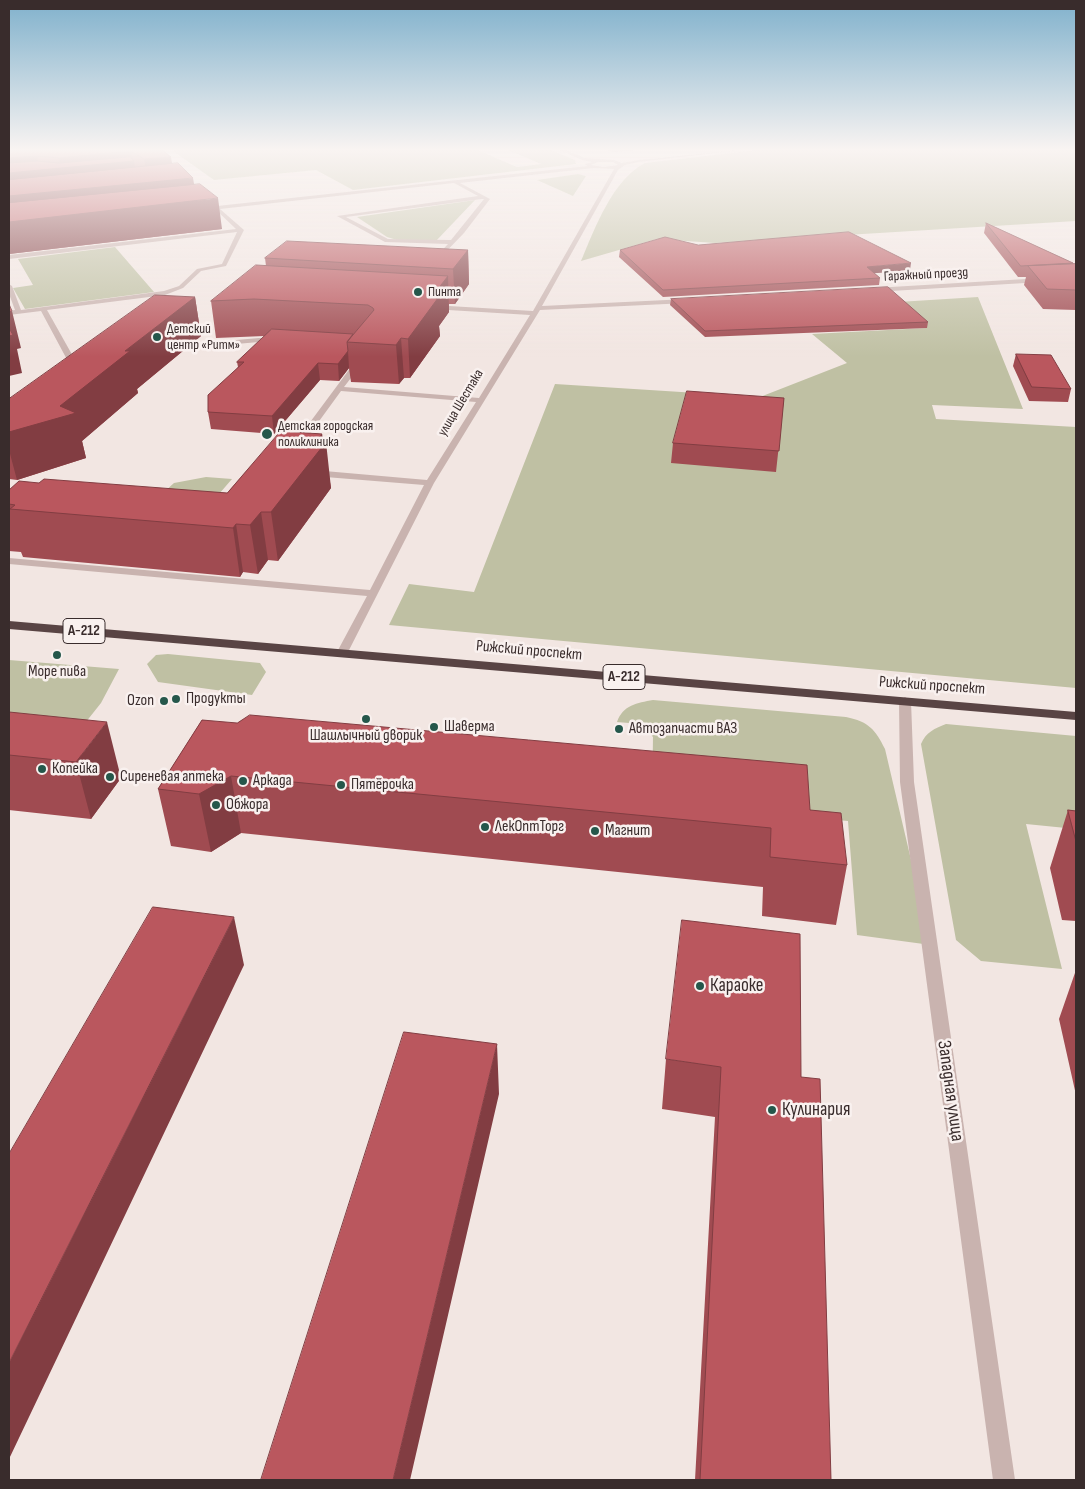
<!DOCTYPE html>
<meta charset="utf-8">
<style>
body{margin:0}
#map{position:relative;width:1085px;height:1489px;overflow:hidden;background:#f2e6e2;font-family:"Sofia Sans Condensed",sans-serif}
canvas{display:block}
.frame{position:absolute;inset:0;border:10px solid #392c2c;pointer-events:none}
</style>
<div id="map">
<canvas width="1085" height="1489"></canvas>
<div class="frame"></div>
</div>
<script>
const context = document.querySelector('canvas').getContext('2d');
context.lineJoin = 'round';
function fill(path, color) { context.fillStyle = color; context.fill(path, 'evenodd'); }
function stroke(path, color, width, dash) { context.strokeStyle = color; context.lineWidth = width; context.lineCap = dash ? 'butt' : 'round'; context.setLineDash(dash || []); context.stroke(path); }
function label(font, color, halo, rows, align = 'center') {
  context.font = font + ' "Sofia Sans Condensed",sans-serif'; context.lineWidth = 5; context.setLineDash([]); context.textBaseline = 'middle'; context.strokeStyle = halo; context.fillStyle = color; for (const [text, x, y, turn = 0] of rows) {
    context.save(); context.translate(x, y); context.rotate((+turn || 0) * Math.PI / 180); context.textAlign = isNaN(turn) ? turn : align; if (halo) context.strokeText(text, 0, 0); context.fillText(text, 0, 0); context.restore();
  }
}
fill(new Path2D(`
 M178,149h297l42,18 24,-3 -35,-15h42l27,11 1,4 -223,26 -37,-20 -102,10 -41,-29z
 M767,149h309v72l-361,22 -58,-4 -76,22c14,-33 32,-82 64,-98z
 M578,174l8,2 -13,20 -36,-16z
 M475,200l-39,41 -39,-1 -10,-3 -30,-20z
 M115,247l39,45 -129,17 -12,-21 20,-3 -15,-26z
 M978,297l45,112 -91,-4 4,14 140,8v261l-687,-63 20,-41 65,8 81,-208 205,13 87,-34 -35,-29 114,-6 -28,-26z
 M206,477l26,2 -32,37 -36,-24 10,-9z
 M168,654l92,9 6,9 -14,23 -94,-13 -11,-18 9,-9z
 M9,660l110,9 -18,34 -35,44 -57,-5z
 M653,700l193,17c23,5 29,12 39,32l46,196 -74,-10 -9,-114 -196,-18 1,-66 -12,-13 -24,-2c6,-17 20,-19 36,-22z
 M946,724l130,12v93l-50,-5 36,145 -81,-8 -25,-21 -35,-196c5,-12 13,-15 25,-20z`), '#bfc0a3');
fill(new Path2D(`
 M557,149h6l22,9 29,2 8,3 17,-3 110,-11 -110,13 -14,3 -7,5 -76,136 145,-7 3,2 -3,2 -147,7 -106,173 -87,171 -4,1 -6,-3 30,-56 -358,-32v-6l361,32 54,-105 -111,-9 -4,-3 4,-3 114,10 49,-78 -135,-11 -32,44 -7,-2 55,-74h3l4,2 -20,26 135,11 51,-83 -98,-6 -3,-2 3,-2 101,6 81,-142 -20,-1 -134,15 30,16 -26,34 -28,29 -3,-2 15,-16 -63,-2 -48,-26 141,-20 -24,-13 -234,26 24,21 -18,36 -25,5 -18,17 -18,7 -118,15 32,57 -7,5 -4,-2 3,-3 -30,-56 -32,4v-4l6,-1 -6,-16v-10l3,2 9,24 143,-19 15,-5 18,-17 25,-5 15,-32 -228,27v-4l227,-26 -21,-20 -12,2 -3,-2 12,-2 -2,-2 3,-2 4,3 370,-40 -2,-2 7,-2 -10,-2zM598,162h15l5,3 -14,2 -13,-2zM482,199h2l-33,41 -63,-1 -42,-22z
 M1076,276v4l-202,12 -3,-2 3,-2z
 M259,338l18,1 4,2 -4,2 -18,-1 -57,5 -4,-2 4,-2z
 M905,697l6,4 3,81 101,698h-22l-93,-698 -1,-81z`), '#c9b3af');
fill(new Path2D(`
 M9,621l1067,91v8l-1067,-91z`), '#594444');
fill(new Path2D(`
 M9,149h152l11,14 22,21 28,45 -213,25z
 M604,149h41l-32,3z
 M986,223l87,40 3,1v46l-33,-1 -19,-24 2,-8h-8l-34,-44z
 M698,245l212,25 -36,3 6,5 -1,7 -216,12 -44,-40 1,-7z
 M468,250l1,34 -14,20h-6v8l-10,14 1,10 -30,42h-6l-5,6 -48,-2 -2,-14 -10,13 -19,-1 -46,54 -63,-5 -3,-17 30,-45 -1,-5 27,-26 -48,2 -5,-37 55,-35 -1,-8z
 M195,297l6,39 -64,53 1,4 -56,48 4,17 -69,22 -8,-1v-80z
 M671,299l257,23 -1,6 -222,9 -35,-32z
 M1016,354l55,35 -3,13 -39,-1 -16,-35z
 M784,398l-8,74 -105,-9 2,-20z
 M322,434l9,54 -53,73 -10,-1 -10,14 -15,-2 -3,5 -217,-20 -2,-5 -12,-1v-61l30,-7 188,10z
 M9,712l112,66 -30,41 -82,-9z
 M202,720l608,90 37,55 -11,60 -74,-9 1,-29 -522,-54 -30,19 -40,-6 -13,-57z
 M1068,810l8,1v110l-14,-1 -12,-52z
 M1076,970v125l-17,-76z
 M666,1059l135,18 30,403h-136l20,-363 -53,-8z`), '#a04b51');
fill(new Path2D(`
 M9,149l28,7 3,14 21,-2 -2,-10 72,-7 2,10h1l4,22 10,-1 -4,-23 27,-2 4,23 18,-2 4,23 21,-3 4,31 -213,25z
 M613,149h32l-32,3z
 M468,250l1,34 -14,20 -2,-35z
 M911,263l-1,7 -44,4 1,-7z
 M448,276l1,36 -10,14 1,10 -30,42 -2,-39 23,-41z
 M195,297l6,39 -64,53 1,4 -56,48 4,17 -69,22 -8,-30v-18l51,-26 65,-55z
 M12,311l9,37 -4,1 5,24 -13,3v-64z
 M401,338l3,40 -5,6 -3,-39z
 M348,351l1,17 -10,13 -1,-17z
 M318,363l2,17 -46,54 -2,-18z
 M322,434l1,12 3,-4 5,46 -53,73 -7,-49 45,-70z
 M261,512l7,48 -10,14 -8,-49z
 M236,524l7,48 -3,5 -7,-49z
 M107,722l14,56 -30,41 -15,-57z
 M231,776l10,57 -30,19 -12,-58z
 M234,917l10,48 -235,494v-96z
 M497,1044l2,50 -89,386h-17z`), '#823d42');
const building = new Path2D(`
 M9,149h152l10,8 -27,2 -13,-8 -72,7 -22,-2 -28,2z
 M130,157l4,4 -125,12v-10l28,-2 22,2z
 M178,163l15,15 -184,18v-16z
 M200,184l18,14 -209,24v-19z
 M986,223l87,40 -52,3z
 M849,232l62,31 -44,4 13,11 -217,12 -43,-40 45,-13 33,8z
 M287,241l181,9 -15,19 -188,-11z
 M1076,264v26l-29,-1 -19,-23z
 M256,265l192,11 -17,22h7l-30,41 -7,-1 -5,7 -49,-3 27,-32 -1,-2 -5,-3 -114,-6 -43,2z
 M888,287l40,35 -223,9 -34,-32z
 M155,295l40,2 -70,54h5l-70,55 16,7 -67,19v-33z
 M9,304l3,7 -3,1z
 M9,328l4,7 -4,1z
 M272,329l81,5 -6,8 1,9 -10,13 -20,-1 -46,53 -64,-4v-17l36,-33h-7z
 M1016,354l35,1 20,34 -39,-2z
 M687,391l97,7 -5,53 -106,-8z
 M281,431l41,3 -6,8h10l-55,70h-10l-11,13 -14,-1 -3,4 -223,-19 5,-4 -6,-1v-14l10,-9 20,2 5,-4 183,14z
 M9,712l98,10 -31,40 -67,-7z
 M250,715l557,50 3,45 31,3 6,52 -77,-8 1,-29 -540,-52 -32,18 -41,-5 44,-69 35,3z
 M1068,810l8,1v30z
 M153,907l81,10 -225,446v-209z
 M682,920l118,14 1,143 19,2 11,401h-131l21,-413 -55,-8z
 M404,1032l93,12 -104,436h-132z`);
fill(building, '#ba575e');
stroke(building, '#823d42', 1);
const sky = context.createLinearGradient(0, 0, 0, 357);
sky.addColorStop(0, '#80b1cc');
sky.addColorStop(0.42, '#f9f4f2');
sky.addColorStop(1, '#f9f4f200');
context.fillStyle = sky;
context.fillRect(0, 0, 1085, 357);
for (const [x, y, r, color] of [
 [418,292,5,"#25574b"],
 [157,337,5,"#25574b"],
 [267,434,6,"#25574b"],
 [57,655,5,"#25574b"],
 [176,699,5,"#25574b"],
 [164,701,5,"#25574b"],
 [366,719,5,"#25574b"],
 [434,727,5,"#25574b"],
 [619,729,5,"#25574b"],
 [42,769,5,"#25574b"],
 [110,777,5,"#25574b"],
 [243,781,5,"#25574b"],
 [341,785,5,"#25574b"],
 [216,805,5,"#25574b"],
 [485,827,5,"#25574b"],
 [595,831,5,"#25574b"],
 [700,986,5,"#25574b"],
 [772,1110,5,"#25574b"]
]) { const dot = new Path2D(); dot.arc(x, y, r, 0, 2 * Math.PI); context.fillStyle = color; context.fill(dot); stroke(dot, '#f9f1ef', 2); }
label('14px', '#392c2c', '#f9f1ef', [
 ["Гаражный проезд",926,275,-3],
 ["улица Шестака",461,403,-59]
]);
label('14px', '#392c2c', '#f9f1ef', [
 ["Пинта",428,292],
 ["Детский",167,329],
 ["центр «Ритм»",167,345],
 ["Детская городская",278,426],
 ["поликлиника",278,442]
], 'left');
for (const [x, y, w] of [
 [84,631,42],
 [624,677,42]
]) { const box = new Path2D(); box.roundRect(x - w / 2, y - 12.5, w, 25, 4); context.fillStyle = '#f9f1ef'; context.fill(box); stroke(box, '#392c2c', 1); }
label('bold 15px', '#392c2c', null, [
 ["А-212",84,631],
 ["А-212",624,677]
]);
label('16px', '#392c2c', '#f9f1ef', [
 ["Рижский проспект",529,651,5],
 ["Рижский проспект",932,686,4]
]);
label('16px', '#392c2c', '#f9f1ef', [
 ["Море пива",57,672,"center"],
 ["Продукты",186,699],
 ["Ozon",154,701,"right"],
 ["Шаверма",444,727],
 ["Автозапчасти ВАЗ",629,729],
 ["Шашлычный дворик",366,736,"center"],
 ["Копейка",52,769],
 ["Сиреневая аптека",120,777],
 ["Аркада",253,781],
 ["Пятёрочка",351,785],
 ["Обжора",226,805],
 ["ЛекОптТорг",495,827],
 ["Магнит",605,831]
], 'left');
label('19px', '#392c2c', '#f9f1ef', [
 ["Караоке",710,986],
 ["Кулинария",782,1110]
], 'left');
label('19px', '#392c2c', '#f9f1ef', [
 ["Западная улица",950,1091,82]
]);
</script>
